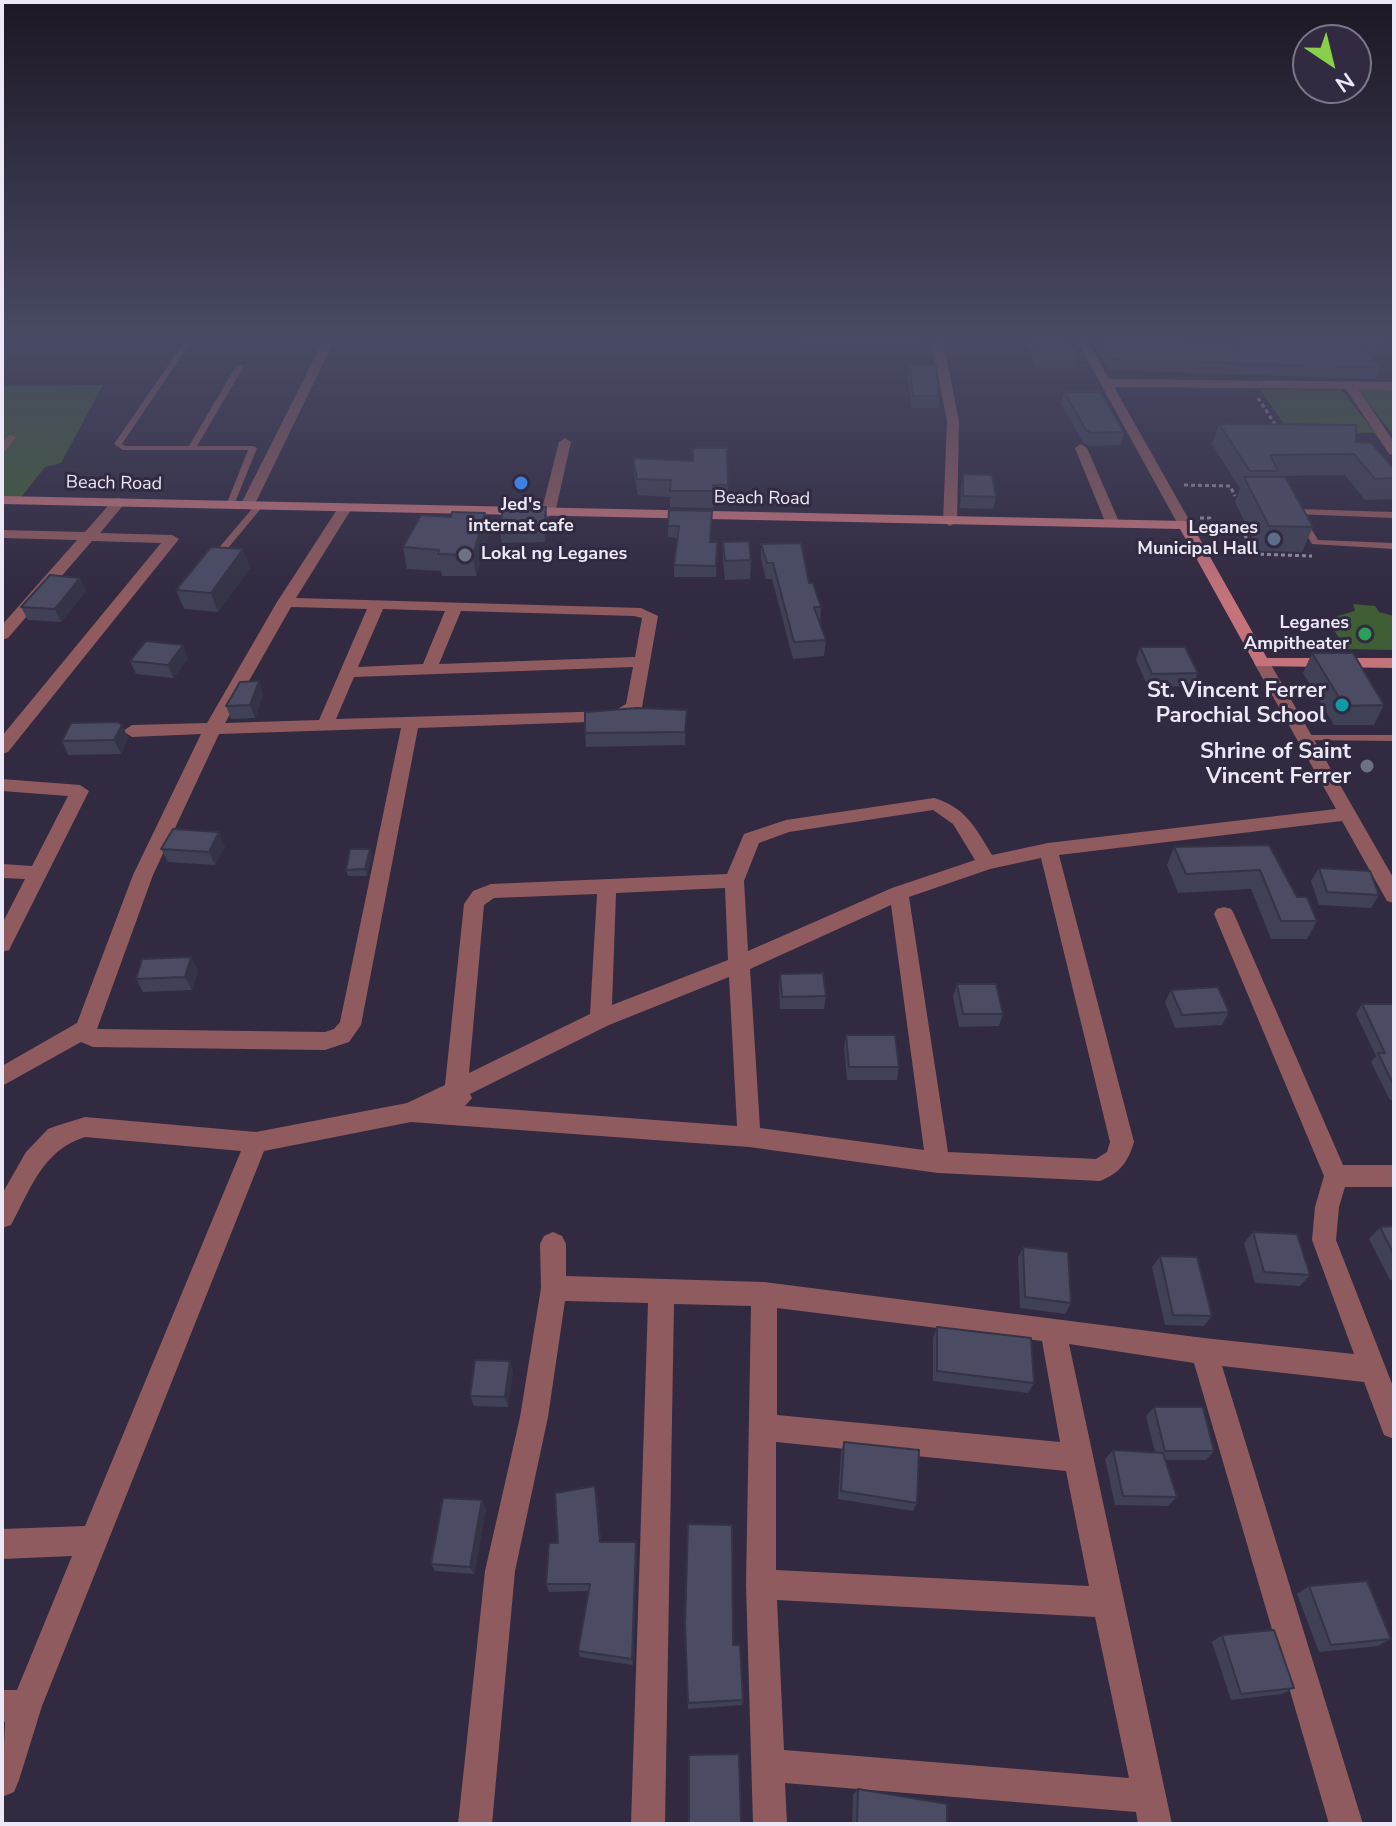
<!DOCTYPE html>
<style>
body{margin:0}
#map{position:relative;width:1396px;height:1826px;overflow:hidden;background:#322a41;font-family:"Nunito Sans",sans-serif}
canvas{display:block}
.frame{position:absolute;inset:0;border:4px solid #ece8f7;pointer-events:none}
.north{position:absolute;left:1292px;top:24px;width:80px;height:80px;box-sizing:border-box;background:#322a41;border:2px solid #7c768a;border-radius:50%;rotate:145deg;font-size:22px;font-weight:700;line-height:32px;text-align:center;color:#ece8f7}
.north::after{content:'';display:block;margin:auto;width:28px;height:36px;background:#89cf49;clip-path:polygon(50% 0,100% 100%,50% 72%,0 100%)}
</style>
<div id="map">
<canvas width="1396" height="1826"></canvas>
<div class="frame"></div>
<div class="north">N</div>
</div>
<script>
const context = document.querySelector('canvas').getContext('2d');
context.lineJoin = 'round';
function fill(path, color) { context.fillStyle = color; context.fill(path, 'evenodd'); }
function stroke(path, color, width, dash) { context.strokeStyle = color; context.lineWidth = width; context.lineCap = dash ? 'butt' : 'round'; context.setLineDash(dash || []); context.stroke(path); }
function label(font, color, halo, rows, align = 'center') {
  context.font = font + ' "Nunito Sans",sans-serif'; context.lineWidth = 6; context.setLineDash([]); context.textBaseline = 'middle'; context.strokeStyle = halo; context.fillStyle = color; for (const [text, x, y, turn = 0] of rows) {
    context.save(); context.translate(x, y); context.rotate((+turn || 0) * Math.PI / 180); context.textAlign = isNaN(turn) ? turn : align; if (halo) context.strokeText(text, 0, 0); context.fillText(text, 0, 0); context.restore();
  }
}
fill(new Path2D(`
 M103,385l-42,78 -16,4 -26,33 -17,-1v-113z
 M1356,388h38v47l-2,-2z
 M1260,389l82,1 33,43 -86,-1z
 M1353,604l22,2 4,6 15,4v34l-48,-1 -19,-30 28,-8z`), '#405e35');
stroke(new Path2D(`
 M1258,398l19,29
 M1184,485l46,1 5,10
 M1200,518h10l6,15h28l9,21 59,2`), '#948ea1', 3, [4, 3]);
fill(new Path2D(`
 M185,341l5,2 -68,101 3,2h64l47,-80 6,-1 2,1 -47,80h56l4,2 -23,57 -7,-2 21,-53h-125l-9,-6z
 M9,435l7,2 -11,14h-3v-7z
 M256,504l7,2 -45,54h-6v-4z
 M1297,509l97,3v6l-100,-4 -1,-2z
 M1299,518h6l13,22 76,3v6l-82,-5 -14,-24z
 M1305,735h89v6l-93,-1 -1,-2z`), '#8f5b5f');
fill(new Path2D(`
 M323,341h11l-79,163 -12,3 -2,-3z
 M796,341h129l-5,3h-119z
 M931,341h12l16,80 -2,101 -7,4 -7,-4 4,-101z
 M1077,341h11l21,38 285,3v8l-36,-1 36,53v13l-5,-1 -43,-65 -232,-2 78,138 -2,3h-10z
 M1328,341h56l1,2 -6,3h-46z
 M565,438l6,4 -16,71 -7,4 -7,-4 18,-71z
 M1081,444l6,4 33,76 -2,3h-10l-2,-3 -31,-76z
 M119,498l7,4 -26,31 72,2 7,4 -171,213 -6,2v-18l159,-193 -69,-2 -84,97 -6,2v-15l75,-85 -75,-2v-8l83,2 29,-33z
 M345,504l7,4 -56,90 345,10 17,8 -16,91 -25,14 -199,7 -57,297 -12,17 -24,8 -232,-3 -12,-5 -79,44v-20l75,-43 56,-148 68,-141 -69,3 -9,-6 9,-6 75,-2 70,-121 61,-94zM291,607l76,2 -48,111 -94,3zM383,609l62,2 -22,53 -65,3zM461,611l173,5 8,2 -7,39 -196,7zM633,667l-7,37 -12,7 -278,8 18,-42zM401,728l-61,294 -6,7 -9,3 -228,-3 56,-154 66,-141z
 M1262,658l8,5 124,216v24l-7,-2 -45,-80 -283,34 75,287c-6,20 -14,31 -34,39l-162,-8 -189,-26 -338,-25 -147,29 -222,555 -23,74 -5,12 -12,5 3,-75h-3v-32h15l55,-134 -70,3v-30l83,-3 156,-375 -156,-14c-42,13 -54,51 -74,88l-9,3v-34l24,-42 22,-23 8,-3 29,-9 171,15 151,-29 38,-18 19,-181 9,-13 18,-7 236,-10 17,-40 42,-14 148,-22c31,9 42,30 58,57l56,-12 288,-34 -82,-146zM933,810l20,14 22,36 -83,28 -144,63 -4,-70 15,-38 30,-11zM1041,858l69,284 -3,10 -11,7 -148,-7 -39,-255 81,-28zM725,888l3,72 -116,45 4,-112zM597,894l-7,120 -121,59 15,-168 10,-7zM891,905l33,245 -164,-22 -10,-159zM729,977l8,149 -272,-20 7,-8 -2,-4 139,-69z
 M2,779l78,6 9,6 -77,153 -3,6 -7,2v-28l23,-45 -23,-1v-14l30,2 36,-70 -66,-5z
 M1224,907l7,2 3,5 109,251h51v22h-49l-6,20 -3,33 58,149v50l-10,-4 -20,-53 -142,-16 141,458h-34l-135,-461 -125,-19 103,480h-34l-2,-12 -351,-29 2,41h-34l-7,-240 5,-278 -77,-2 -9,520h-34l17,-521 -83,-2 -17,116 -33,154 -23,253h-34l27,-253 35,-154 21,-129 -1,-44 4,-8 9,-4 9,4 4,8v32l198,6 440,56 150,16 -42,-114 3,-33 9,-31 -110,-262 3,-5zM777,1308l265,33 18,101 -283,-27zM776,1442l290,29 23,115 -313,-16zM777,1600l318,17 34,161 -345,-28z`), '#8f5b5f');
fill(new Path2D(`
 M2,496l1183,25 7,4 75,133h127v10l-138,-2 -76,-137 -1178,-25z`), '#c4737a');
fill(new Path2D(`
 M1028,341h42l6,18 -2,10 -38,-1z
 M1091,341h92l9,6 39,1 -5,-7h134l20,27 -5,11 -265,-9z
 M909,365l30,31 -1,12h-26l-5,-32z
 M1064,392l60,40 -3,13 -32,1 -6,-4 -22,-38z
 M1219,424l137,18 38,27v27l-2,3 -27,1 -20,-25 -69,1v1l37,50 -11,25 -43,-1 -24,-49 5,-14 -28,-44z
 M633,458l95,27v17h-15v6l-43,-1v-10l-32,-2 -4,-21z
 M963,474l33,23 -3,12 -33,-1 1,-21z
 M546,507l1,13 -2,22 -43,1 -2,-12z
 M669,510l42,32h6l-1,35h-42v-12l3,-27 -9,-1z
 M489,534l-13,42h-34l-1,-5 -34,-2 -4,-22z
 M723,542l28,18 -1,19 -25,1 -2,-19z
 M761,544l48,39 12,24 -1,16 6,17 -2,16 -31,3 -21,-80h-6l-5,-19z
 M250,568l-32,44 -34,-3 -8,-19z
 M86,591l-25,31 -33,-2 -7,-13z
 M1140,647l58,26 -5,13 -45,1 -12,-27z
 M1312,653l72,52 -10,20h-40l-31,-52z
 M188,658l-15,20 -37,-4 -6,-13z
 M263,694l-8,24 -24,1 -5,-13z
 M687,710l-2,35 -99,2 -1,-14z
 M122,725l6,13 -7,16 -53,1 -6,-14z
 M1269,845l28,52 20,24 -10,18h-36l-20,-50 -73,4 -11,-28 7,-18z
 M225,846l-10,19 -47,-3 -7,-13z
 M372,855l-5,21h-19l-2,-6z
 M1319,868l60,27 -8,13 -52,-3 -8,-24z
 M198,970l-6,20 -49,2 -7,-13z
 M780,974l46,22 -2,13h-44l-1,-22z
 M957,984l46,30 -4,12 -40,1 -6,-30z
 M1171,990l58,22 -7,13 -47,3 -10,-26z
 M1362,1004h32v96h-4l-19,-38 5,-6 -20,-42z
 M846,1035l53,32 -2,13h-50l-3,-32z
 M1394,1226v53l-4,1 -21,-41 11,-12z
 M1253,1232l57,43 -10,11 -45,-3 -11,-40z
 M1023,1247l48,56 -6,11 -45,-6 -2,-50z
 M1160,1256l52,60 -8,10 -39,-1 -13,-58z
 M937,1327l97,56 -6,10 -95,-12v-43z
 M513,1371l-5,36 -34,-1 -4,-10z
 M1154,1407l60,44 -8,9h-41l12,37 -9,9 -53,-1 -10,-46 8,-9 42,2 -9,-36z
 M844,1442l73,61 -4,8 -75,-12 3,-47z
 M597,1495l4,47 36,8 -4,115 -53,-8 -2,-6 10,-60 -39,1 -3,-8 12,-41z
 M482,1500l4,9 -12,65 -39,-3 -4,-7z
 M1309,1586l82,53 -13,7 -59,6 -22,-58z
 M685,1624l48,21 10,55 -1,5 -54,4z
 M1222,1635l72,53 -12,6 -51,6 -19,-58z
 M858,1789l89,35h-95l1,-29z`), '#404056');
fill(new Path2D(`
 M546,507l1,13 -2,22 -1,-12z
 M485,513l4,21 -13,42 -3,-21z
 M243,549l7,19 -32,44 -7,-19z
 M80,578l6,13 -25,31 -6,-13z
 M183,645l5,13 -15,20 -5,-13z
 M259,681l4,13 -8,24 -5,-13z
 M687,710v13l-2,22v-13z
 M122,725l6,13 -7,16 -7,-14z
 M219,832l6,14 -10,19 -6,-13z
 M370,849l2,6 -5,21 -2,-7z
 M191,957l7,13 -6,20 -7,-13z
 M510,1361l3,10 -5,36 -3,-10z
 M595,1486l2,9 5,55 -2,-8z
 M482,1500l4,9 -12,65 -4,-7z
 M636,1542l1,8 -4,115 -1,-6z`), '#343446');
const building = new Path2D(`
 M1033,341h37l6,18 -38,-1z
 M1100,341h83l9,6 51,1 -5,-7h122l20,27 -268,-9z
 M909,365l27,1 3,30h-26z
 M1064,392h36l24,40 -32,1 -6,-3z
 M1219,424l137,1v17l15,1 23,26v9l-19,1 -21,-25 -84,1 8,16h-28z
 M693,448h34l1,37h-15v6h-43l1,-11 -34,-1 -4,-21 60,3z
 M963,474l29,1 4,22 -33,-1z
 M1244,477h41l28,50 -44,-1z
 M546,507l-2,23 -44,1 3,-23z
 M669,510l43,1 -2,31h7l-1,24 -42,-1 5,-39h-11z
 M452,512l33,1 -12,42 -35,-1 1,-4 -36,-3 18,-32 30,2z
 M749,541l2,19 -26,1 -2,-19z
 M801,543l8,40h4l8,24h-7l12,33 -32,2 -21,-79h-6l-6,-19z
 M211,547l32,2 -32,44 -35,-3z
 M50,575l30,3 -25,31 -34,-2z
 M146,641l37,4 -15,20 -38,-4z
 M1140,647h45l13,26 -46,1z
 M1312,653h41l31,52 -40,1z
 M259,681l-9,24 -24,1 14,-24z
 M637,708l50,2 -2,22 -100,1v-21z
 M118,722l4,3 -8,15 -52,1 9,-18z
 M173,829l46,3 -10,20 -48,-3z
 M1269,845l28,52h10l10,24h-36l-21,-51 -74,4 -12,-27z
 M350,849h20l-5,20 -19,1z
 M1319,868l51,3 9,24 -52,-3z
 M191,957l-6,20 -49,2 6,-20z
 M823,973l3,23 -44,1 -2,-23z
 M957,984h39l7,30h-40z
 M1218,987l11,25 -47,3 -11,-25z
 M1362,1004h32v82l-16,-33h7z
 M846,1035h49l4,32h-50z
 M1394,1226v29l-14,-28z
 M1253,1232l44,2 13,41 -46,-3z
 M1023,1247l45,5 3,51 -46,-6z
 M1160,1256l37,1 15,59 -39,-1z
 M937,1327l94,11 3,45 -97,-12z
 M475,1360l35,1 -5,36 -35,-1z
 M1154,1407h49l11,44h-49z
 M844,1442l75,8 -2,53 -76,-12z
 M1113,1450l50,3 14,44 -54,-1z
 M595,1486l5,56h36l-4,117 -54,-8 12,-67h-44l3,-41h9l-3,-50z
 M443,1498l39,2 -12,67 -39,-3z
 M688,1524l44,1 1,120h7l3,55 -55,3 -3,-79z
 M1367,1581l24,58 -60,6 -22,-59z
 M1274,1630l20,58 -53,6 -19,-59z
 M739,1754l2,70h-52v-69z
 M858,1789l89,15v20h-90z`);
fill(building, '#4b4b64');
stroke(building, '#343446', 2);
const sky = context.createLinearGradient(0, 0, 0, 597);
sky.addColorStop(0, '#1c1724');
sky.addColorStop(0.57, '#494a65');
sky.addColorStop(1, '#494a6500');
context.fillStyle = sky;
context.fillRect(0, 0, 1396, 597);
for (const [x, y, r, color] of [
 [521,483,8,"#3f7fe0"],
 [1274,539,8,"#5c6f8a"],
 [465,555,8,"#6b7280"],
 [1365,634,8,"#2e9e5b"],
 [1342,705,8,"#0f9aa8"],
 [1367,766,8,"#6b7280"]
]) { const dot = new Path2D(); dot.arc(x, y, r, 0, 2 * Math.PI); context.fillStyle = color; context.fill(dot); stroke(dot, '#322a41', 3); }
label('18px', '#ece8f7', '#322a41', [
 ["Beach Road",114,484,1],
 ["Beach Road",762,499,1]
]);
label('bold 18px', '#ece8f7', '#322a41', [
 ["Jed's",521,506,"center"],
 ["internat cafe",521,527,"center"],
 ["Leganes",1258,529],
 ["Municipal Hall",1258,550],
 ["Lokal ng Leganes",481,555,"left"],
 ["Leganes",1349,624],
 ["Ampitheater",1349,645]
], 'right');
label('bold 22px', '#ece8f7', '#322a41', [
 ["St. Vincent Ferrer",1326,692],
 ["Parochial School",1326,717],
 ["Shrine of Saint",1351,753],
 ["Vincent Ferrer",1351,778]
], 'right');
</script>
